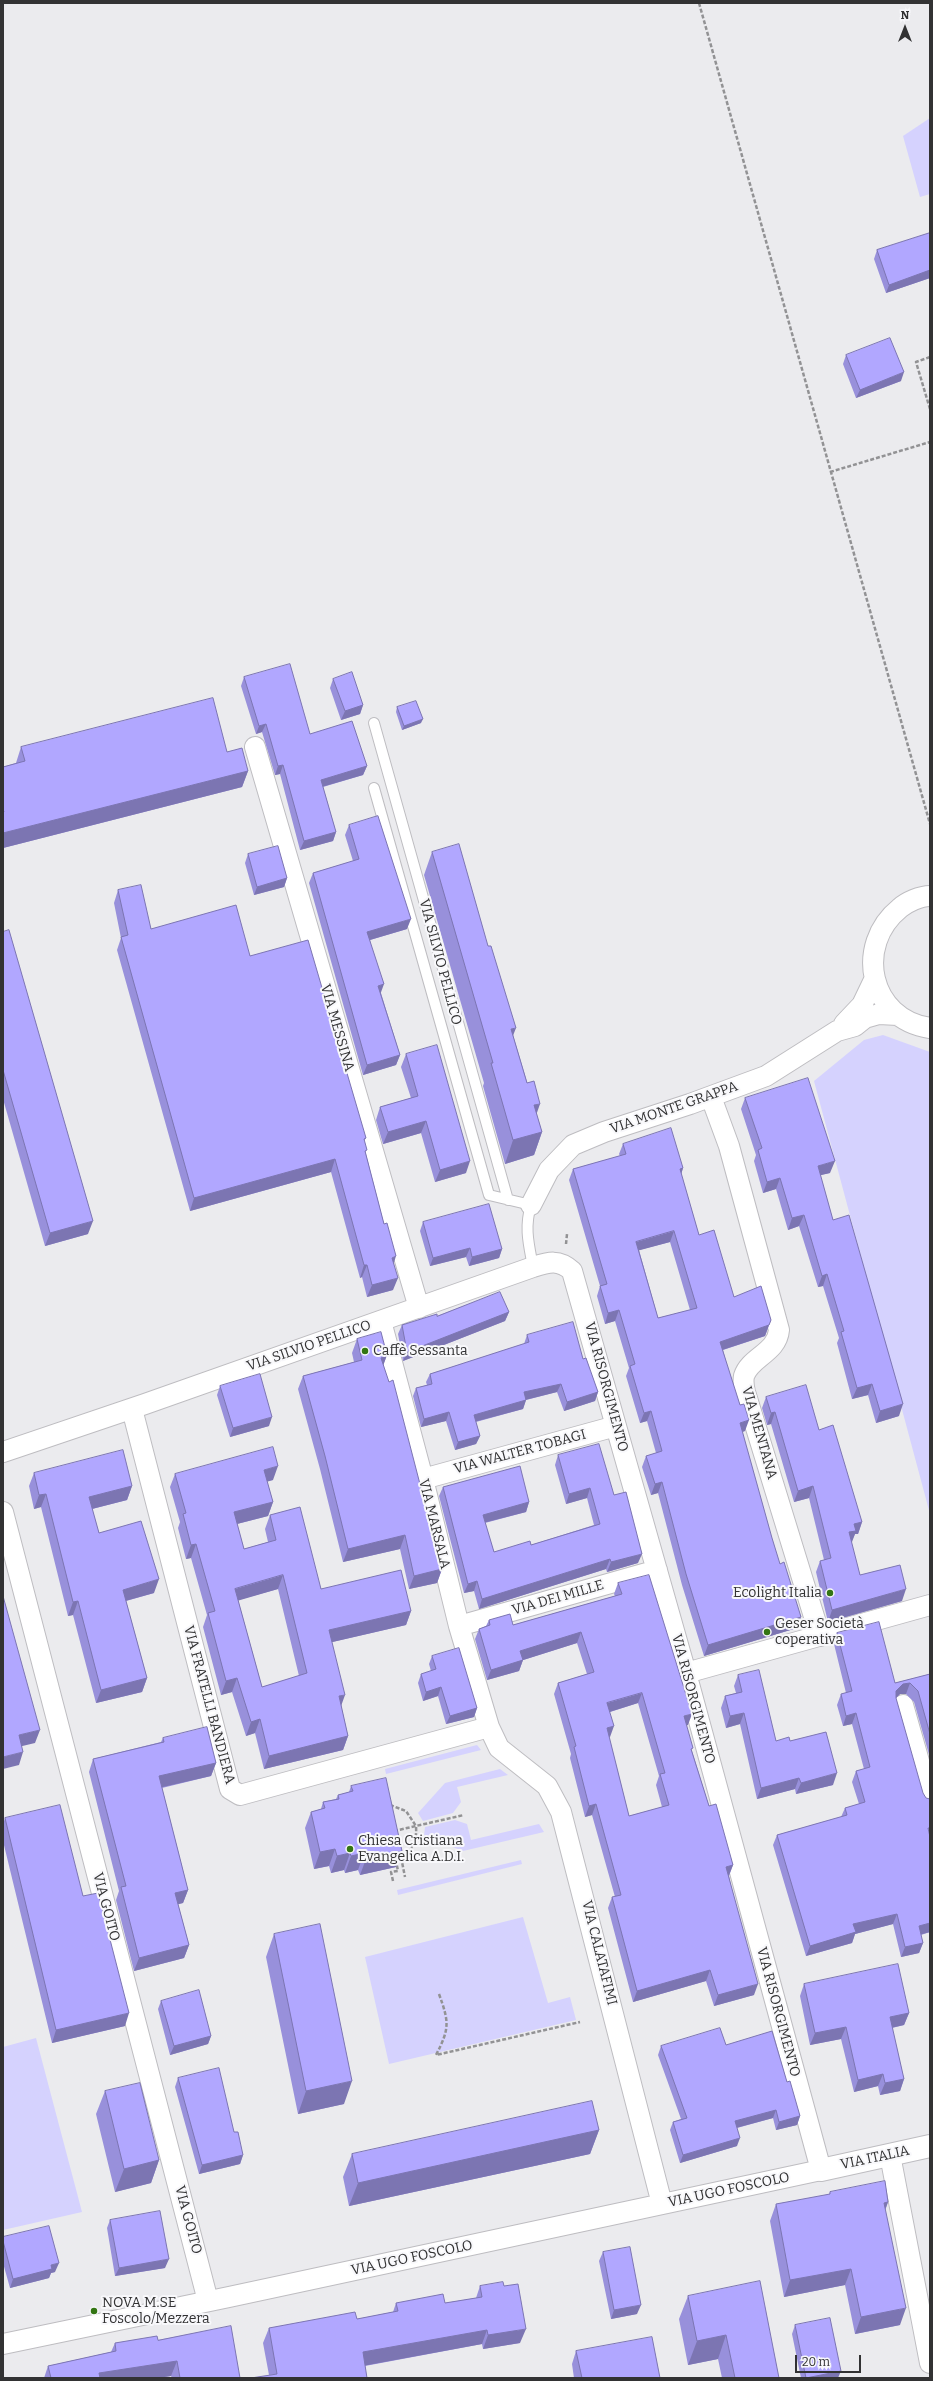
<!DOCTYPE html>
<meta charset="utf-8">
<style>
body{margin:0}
#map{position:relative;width:933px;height:2381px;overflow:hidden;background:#ebebee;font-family:Bitter,serif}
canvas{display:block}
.frame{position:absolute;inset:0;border:4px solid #323233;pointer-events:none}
.north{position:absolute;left:885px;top:8px;width:40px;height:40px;-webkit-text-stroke:3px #f8f8fb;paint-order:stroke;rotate:0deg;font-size:11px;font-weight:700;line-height:16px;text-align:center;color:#323233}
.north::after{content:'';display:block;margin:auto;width:14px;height:18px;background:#323233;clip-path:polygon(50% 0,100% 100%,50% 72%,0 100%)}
.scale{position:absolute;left:795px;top:2355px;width:66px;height:18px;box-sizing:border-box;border:2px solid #323233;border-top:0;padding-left:5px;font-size:12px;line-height:14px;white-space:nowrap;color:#323233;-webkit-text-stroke:3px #f8f8fb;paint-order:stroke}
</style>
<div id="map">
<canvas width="933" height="2381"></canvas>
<div class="frame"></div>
<div class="north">N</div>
<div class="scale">20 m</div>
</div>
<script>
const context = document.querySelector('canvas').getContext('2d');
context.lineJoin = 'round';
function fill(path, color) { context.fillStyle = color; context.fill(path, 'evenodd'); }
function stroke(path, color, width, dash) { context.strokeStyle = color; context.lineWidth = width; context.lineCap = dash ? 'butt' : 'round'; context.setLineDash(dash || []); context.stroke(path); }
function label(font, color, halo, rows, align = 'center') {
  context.font = font + ' Bitter,serif'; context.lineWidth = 4; context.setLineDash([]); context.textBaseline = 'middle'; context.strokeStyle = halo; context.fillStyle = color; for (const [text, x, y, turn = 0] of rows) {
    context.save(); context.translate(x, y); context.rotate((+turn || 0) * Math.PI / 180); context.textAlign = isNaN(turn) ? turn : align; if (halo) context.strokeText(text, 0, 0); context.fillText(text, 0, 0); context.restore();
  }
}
fill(new Path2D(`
 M930,118v76l-10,3 -17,-61z
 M883,1035l47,17v462l-116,-433 50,-41z
 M477,1745l4,5 -95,24 -1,-5z
 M500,1769l8,6 -51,12 4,15 -8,11 -30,8 -5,-8 27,-30z
 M455,1820l12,4 4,16 68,-16 5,8 -81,19 -39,-15 1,-9z
 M521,1860l1,4 -124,31 -1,-5z
 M523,1917l25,86 22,-6 6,23 -187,44 -24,-107z
 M36,2038l46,174 -79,18v-183z`), '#d5d2fe');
const lane = new Path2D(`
 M374,723l134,477
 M374,788l115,407 42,10c-7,23 -2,40 2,62`);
const street = new Path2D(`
 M255,747l164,561
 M930,896c-10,0 -23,6 -30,12 -46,37 -31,111 30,120
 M844,1024l18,-19 12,-25
 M711,1097l18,49 50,184c-2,23 -29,27 -35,46 -1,5 0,12 1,16l75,244
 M531,1205l18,-35 24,-25 31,-13 86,-28 76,-28 71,-45 18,-5 10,-8 14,-4 19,1
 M381,1321l42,158 36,147 30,101 10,21 48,38 14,26 101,392
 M132,1409l98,380 10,6 249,-68
 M3,1452l142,-48 388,-137c16,-5 26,-8 39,4l114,402 135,497 -592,127 -226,47
 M423,1479l193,-53
 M3,1512l205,789
 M459,1626l198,-56
 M686,1673l244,-68
 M903,1705l27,95
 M890,2155l40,208`);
const secondary = new Path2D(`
 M821,2170l109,-24`);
stroke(lane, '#bebdc1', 12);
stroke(street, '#bebdc1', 22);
stroke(secondary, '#bebdc1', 24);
stroke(new Path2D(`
 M699,3l231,821
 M930,357l-14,5 14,47
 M830,472l100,-30
 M566,1244l1,-10
 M390,1805l16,6 10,15c1,15 -3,23 -15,31l4,20
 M394,1831l70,-16
 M393,1881l-2,-9 7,-1 -2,-10
 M439,1994c10,28 11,34 -3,61l144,-33`), '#929294', 2.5, [4, 2]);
stroke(lane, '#fff', 10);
stroke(street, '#fff', 20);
stroke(secondary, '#fff', 22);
fill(new Path2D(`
 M930,233v45l-44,15 -12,-34 3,-9z
 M846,355l55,26 -45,17 -13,-34z
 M244,677l66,57 57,32 -4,9 -40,12 13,45 -3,9 -33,9 -20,-76 -5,1 -13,-43 -6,2 -15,-48z
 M333,679l30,26 -3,9 -19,6 -11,-32z
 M397,707l24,16 -19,7 -6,-18z
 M21,747l206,5 21,19 -6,16 -239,61v-81l13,-4z
 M349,825l58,104 -37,11 11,53 19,62 -4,10 -33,10 -54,-192 4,-10 40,-12 -8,-26z
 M432,852l81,183 29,97 -8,23 -29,9 -22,-78 1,-3 -60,-208z
 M248,854l39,24 -3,9 -30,8 -9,-32z
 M118,890l33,39 99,27 116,182 -2,3 2,13 28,109 -1,27 -26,7 -5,-20 -2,1 -29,-106 -141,39 -73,-261 4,-12 -7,-35z
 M3,932l85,302 -43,12 -42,-147z
 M406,1054l60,119 -31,9 -14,-49 -38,11 -7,-24 4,-13 31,-9 -10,-31z
 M745,1098l85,75 -10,2 13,45 66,196 -23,7 -8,-28 -16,4 -15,-56 2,-5 -16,-52 -5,1 -19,-61 -11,4 -12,-41 -13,4 -9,-32 2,-6 -15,-46z
 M623,1144l60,24 -2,6 18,61 35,62 37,23 -6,16 -42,14 22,81 -3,1 55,196 -93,28 -22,-71 -24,-92 -7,2 -9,-28 4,-11 10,-3 -9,-32 -7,2 -14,-47 3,-8 -14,-47 -10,3 -8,-28 3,-10 -31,-106 4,-11 47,-13 -1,-2zM670,1242l20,68 -32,8 -19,-68z
 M423,1222l79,27 -3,9 -30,8 -3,-9 -36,9 -10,-35z
 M509,1312l-4,9 -102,40 -5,-27 4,-9 35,-9z
 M527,1335l56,24 15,33 -3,9 -31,10 -7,-19 -31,8 -3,9 -47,13 4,14 -4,8 -21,6 -9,-29 -25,6 -8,-31 3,-8 11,-3 -1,-3 4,-8 94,-30z
 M357,1339l30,16 -4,10 59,204 -5,14 -28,6 -9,-40 -57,13 -23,-93 -22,-80 5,-13 51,-14 -2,-9z
 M220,1386l49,40 -39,11 -13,-42z
 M766,1397l53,33 43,92 -4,12h-3l-4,8 9,33 42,26 -74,21 -12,-50 4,-11 4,-1 -15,-62 -15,4 -23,-78 -4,1 -5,-17z
 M558,1455l56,40 24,68 -31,9 -1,-3 -127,40 -5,-18 -10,2 -25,-97 4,-9 86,15 -3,10 -41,11 9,29 37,-7 63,-20 -7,-27 -21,6 -11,-39z
 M34,1473l98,13 -5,14 -35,9 7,24 55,60 -28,8 21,77 -5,14 -46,11 -23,-88 -5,1 -27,-109 -7,2 -5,-23z
 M175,1474l98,6 -6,1 6,21 -5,14 -31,8 7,25 24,-7 -3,-13 5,-14 51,74 90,22 -5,14 -74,17 9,63 7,31 -5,14 -79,19 -9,-36 -9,3 -14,-44 -11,3 -18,-68 4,-12 -16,-57 -5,1 -8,-31 2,-6 -10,-35zM278,1589l21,87 -37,11 -24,-87z
 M618,1583l70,142h-2l6,26 17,55 24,59 -4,11 25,119 -40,11 -8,-25 -73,21 -25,-94 4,-11h3l-23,-82 -7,2 -15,-59 1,-4 -17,-60 4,-11 29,-9 -10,-31 -54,17 -4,11 -32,9 -12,-41 4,-10 7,-3 3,-6 24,5 102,-29 -1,-2zM638,1703l21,73 -3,9 6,22 -33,9 -20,-79h1v-25z
 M837,1633l58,50 35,-9v84l-16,-56 -8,-8h-6l-4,4 34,234 -9,3 2,8 -4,10 -18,4 -8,-33 -38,10 -3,9 -46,13 -33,-111 4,-10 64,-18 4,-9 14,-4 -7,-22 4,-11 8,-2 -12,-45 -9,2 -6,-21 4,-11 5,-1 -12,-49z
 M432,1656l45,52 -3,9 -28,7 -8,-28 -15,5 -5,-18 3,-9 10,-3 -2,-7z
 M738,1675l38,66h14l43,44 -37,9 -1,-5 -38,10 -17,-75 -14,4 -5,-20 4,-12 11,-3 -2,-7z
 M163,1738l53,25 -5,13 -49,12 26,102 -5,13 -5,1 11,41 -5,13 -50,13 -18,-71 3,-9 -30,-119 4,-13 68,-17z
 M351,1786l51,65 -6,16 -36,8 -2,-5 -13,3 -1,-3 -13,3 -2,-7 -15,3 -9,-41 6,-16 10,-3 2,-7 13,-3 2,-4 11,-3z
 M5,1818l78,78 42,130 -73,17 -49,-202v-17z
 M274,1934l70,170 -46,10 -32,-157z
 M804,1984l105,29 -5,12 -12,3 12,51 -4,12 -20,4 -2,-9 -24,6 -13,-53 -31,6 -10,-49z
 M161,2001l50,35 -3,8 -38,11 -12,-46z
 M726,2045l61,37 13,34 -3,9 -21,5 -3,-12 -36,10v18l-57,17 -10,-33 3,-8 8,-3 -23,-64 3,-9z
 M178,2078l56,54 9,23 -3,9 -41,10 -24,-87z
 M105,2091l54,69 -8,23 -36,9 -19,-78z
 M599,2130l-9,24 -241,52 -6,-29 9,-23z
 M830,2192l58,10 -3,9 15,114 -45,9 -10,-49 -61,12 -14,-76 6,-17 53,-9z
 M110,2220l55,48 -50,8 -8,-48z
 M3,2237l52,35 -4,1 -2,5 -39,10 -7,-25z
 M603,2252l34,62 -26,5 -12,-58z
 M480,2286h24l16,57 -37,6 -1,-5 -117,22 -96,9 -6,-32 6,-15 88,-9 36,-7 3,-9h49l31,-5z
 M688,2296l91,82h-57l-4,-19 -30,6 -9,-46z
 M795,2325l43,53h-37l-9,-44z
 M158,2340l82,38h-68l-1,-2 -13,2h-114l4,-12 63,-14 4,-9z
 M576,2351l84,27h-86l-2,-14z`), '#9890db');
fill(new Path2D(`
 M930,270v8l-44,15 3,-8z
 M904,372l-3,9 -45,17 4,-8z
 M363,705l-3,9 -19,6 4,-9z
 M423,719l-2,4 -19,7 2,-4z
 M266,724l-4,8 -6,2 3,-8z
 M283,765l-3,9 -5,1 3,-9z
 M367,766l-4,9 -45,13 3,-8z
 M248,771l-6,16 -239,61v-15z
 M336,832l-3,9 -33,9 4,-9z
 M287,878l-3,9 -30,8 3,-8z
 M411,919l-4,10 -44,13 4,-10z
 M384,984l-4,11 -2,-9z
 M516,1028l-9,23 4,-22z
 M400,1055l-4,10 -33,10 4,-10z
 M540,1104l-8,23 2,-22z
 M426,1121l-5,12 -38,11 5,-12z
 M542,1132l-8,23 -29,9 8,-24z
 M335,1159l-4,13 -141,39 4,-13z
 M470,1161l-4,12 -31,9 5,-12z
 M835,1161l-5,12 -17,4 5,-11z
 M683,1168l-3,10v-9z
 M780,1178l-4,11 -13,4 4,-11z
 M804,1215l-5,11 -11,4 4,-12z
 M93,1221l-5,13 -43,12 5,-13z
 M674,1231l-4,11 -37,10 3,-10z
 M470,1248l-4,9 -36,9 3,-8z
 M502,1249l-3,9 -30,8 3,-9z
 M396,1256l-4,13v-11z
 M364,1265h3l-5,12 -2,1z
 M827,1274l-4,12 -5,1 4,-11z
 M398,1278l-5,12 -26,7 5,-12z
 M619,1310l-4,11 -10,3 3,-11z
 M509,1312l-4,9 -102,40 4,-9z
 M769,1325l-4,11 -49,16 4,-10z
 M387,1355l-5,14 -1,-11z
 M561,1384l-4,8 -36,9 3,-9z
 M872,1384l-4,11 -16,4 5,-11z
 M598,1392l-3,9 -31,10 3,-9z
 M526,1400l-3,9 -53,14 4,-8z
 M903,1404l-4,12 -23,7 4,-12z
 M651,1411l-4,10 -7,2 4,-10z
 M449,1412l-3,9 -25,6 3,-8z
 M775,1412l-4,12 -4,1 4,-12z
 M272,1417l-3,9 -39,11 3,-9z
 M749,1420l-4,11 -9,3 4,-11z
 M480,1436l-4,8 -21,6 3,-8z
 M278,1466l-5,14 -14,4 5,-14z
 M662,1482l-4,11 -7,2 4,-11z
 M132,1486l-5,14 -43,11 5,-14z
 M813,1486l-4,12 -15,4 4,-11z
 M590,1488l-3,10 -21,6 3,-10z
 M46,1494l-5,13 -7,2 5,-14z
 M273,1502l-5,14 -39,10 5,-14z
 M529,1502l-3,10 -47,12 4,-9z
 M862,1522l-4,12h-3l-3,8 -7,2 4,-12 5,-8z
 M405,1535l-5,14 -57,13 5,-13z
 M196,1544l-5,14 -5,1 5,-14z
 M642,1554l-4,9 -31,9 4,-10z
 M610,1559l-4,10 -127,40 3,-10z
 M442,1569l-5,14 -28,6 5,-13z
 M283,1575l-5,14 -48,14 5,-14z
 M159,1579l-5,14 -36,10 5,-13z
 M477,1581l-3,10 -10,2 4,-9z
 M906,1589l-4,12 -74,21 4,-12z
 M78,1601l-5,14 -5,1 5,-14z
 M411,1611l-5,14 -82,19 5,-14z
 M801,1617l-4,11 -93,28 4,-11z
 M581,1632l-4,11 -60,19 3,-11z
 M523,1660l-4,11 -32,9 4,-10z
 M147,1678l-5,14 -46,11 5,-13z
 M237,1678l-5,14 -11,3 5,-14z
 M910,1683l-4,11h-6l-8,8 4,-11 7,-7z
 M441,1687l-3,9 -15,5 3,-9z
 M642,1693l-4,10 -35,11 4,-11z
 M345,1695l-5,14 -1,-13z
 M477,1708l-3,9 -28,7 4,-8z
 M744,1713l-4,11 -14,4 4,-12z
 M856,1713l-4,11 -9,2 3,-10z
 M692,1714l-4,11 -8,2 4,-11z
 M260,1719l-5,14 -9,3 5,-14z
 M614,1726l-4,11 -7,2 4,-11z
 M40,1730l-5,13 -21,5 5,-13z
 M348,1736l-5,14 -79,19 5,-13z
 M23,1752l-4,13 -16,4v-12z
 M216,1763l-5,13 -57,13 5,-13z
 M837,1773l-4,12 -37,9 5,-11z
 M799,1778l-4,11 -38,10 4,-11z
 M596,1804l-4,11 -7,2 4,-11z
 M928,1828h2v9z
 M335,1849l-6,17 -15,3 6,-17z
 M402,1851l-6,16 -36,8 6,-16z
 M350,1853l-6,17 -13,3 6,-17z
 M364,1853l-6,17 -13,3 6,-17z
 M733,1865l-4,10 -7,2 4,-10z
 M188,1890l-5,13 -12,3 4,-13z
 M897,1914l-4,10 -38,10 -3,9 -46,13 4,-10 43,-22z
 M930,1923v9l-15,4 4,-10z
 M923,1943l-4,10 -18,4 4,-10z
 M189,1945l-5,13 -50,13 5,-13z
 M710,1970l-4,11 -73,21 4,-11z
 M758,1984l-4,11 -40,11 4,-11z
 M129,2013l-4,13 -73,17 4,-13z
 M909,2013l-5,12 -18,4 4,-12z
 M846,2027l-5,12 -31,6 5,-12z
 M211,2036l-3,8 -38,11 4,-9z
 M883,2074l-5,12 -24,6 4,-12z
 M904,2079l-4,12 -20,4 5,-12z
 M352,2081l-8,23 -46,10 8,-23z
 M776,2110l-3,8 -41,11 3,-8z
 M800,2116l-3,9 -21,5 3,-8z
 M599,2130l-9,24 -241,52 9,-23z
 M740,2138l-3,8 -57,17 3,-8z
 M243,2155l-3,9 -41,10 3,-9z
 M159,2160l-8,23 -36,9 9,-23z
 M888,2202l-6,16 2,-15z
 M169,2259l-4,9 -50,8 4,-8z
 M59,2263l-4,9 -4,1 -2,5 -39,10 3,-9 38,-14z
 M851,2269l-6,16 -61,12 6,-17z
 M641,2305l-4,9 -26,5 3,-9z
 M906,2308l-6,17 -45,9 6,-17z
 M526,2329l-6,14 -37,6 5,-14z
 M487,2330l-5,14 -125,23 6,-15z
 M726,2335l-8,24 -30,6 9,-24z
 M177,2361l-6,15 -13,2h-61l2,-5z
 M841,2371l-3,7h-32z`), '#7c75b2');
const building = new Path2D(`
 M930,233v37l-41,15 -12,-35z
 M890,338l14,34 -44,18 -14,-35z
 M290,664l20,70 42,-13 15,45 -46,14 15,52 -32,9 -21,-76 -5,1 -12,-42 -7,2 -15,-49z
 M352,672l11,33 -18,6 -12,-32z
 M213,698l14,54 15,-4 6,23 -245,62v-21h1l-1,-3v-42l22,-6 -4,-14z
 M416,701l7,18 -19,7 -7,-19z
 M378,816l33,103 -44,13 17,52 -6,2 22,69 -33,10 -54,-192 46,-14 -10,-34z
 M459,844l29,102h3l25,82 -5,1 16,54 7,-2 6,23 -6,1 8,27 -29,8 -22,-77h2l-61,-211z
 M278,846l9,32 -30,9 -9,-33z
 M141,885l10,44 85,-24 14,51 58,-16 58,198 -2,1 3,11 -2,1 19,73 3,-1 9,33 -4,2 6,20 -26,7 -5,-20h-3l-29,-106 -141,39 -73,-261 7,-2 -10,-45z
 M9,930l84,291 -43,12 -47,-163v-138z
 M437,1045l33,116 -30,9 -14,-49 -38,11 -8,-25 38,-11 -12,-42z
 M808,1078l27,83 -17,5 15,54 16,-5 54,189 -23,7 -8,-27 -15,4 -16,-56 3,-1 -17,-57 -5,2 -18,-61 -12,3 -12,-40 -13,4 -9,-32 4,-2 -17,-50z
 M671,1128l12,40 -3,1 19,66 15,-5 20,67 27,-11 10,34 -2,5 -49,17 20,63 4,-1 5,16 -9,3 32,115 8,26 4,-2 17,55 -93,28 -22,-71 -24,-92 -7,2 -9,-28 16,-5 -11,-40 -7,2 -14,-47 5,-2 -16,-54 -11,3 -8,-27 7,-2 -34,-115 53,-15 -3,-10zM674,1231l23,77 -39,10 -22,-76z
 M489,1204l13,45 -30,8 -2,-9 -37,10 -10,-36z
 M500,1292l9,20 -102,40 -5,-27 35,-11v2z
 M573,1322l10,37 3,-1 12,34 -31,10 -6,-18 -37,8 2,8 -52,15 6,21 -22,6 -9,-30 -25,7 -8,-31 16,-4 -2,-10 99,-32 -2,-7z
 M381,1332l6,23 -6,3 8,24 4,-2 49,189 -28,7 -9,-41 -57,14 -23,-93 -22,-80 59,-16 -5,-21z
 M260,1374l12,43 -39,11 -13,-42z
 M806,1385l13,45 14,-5 29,97 -8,2 2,7 -7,1 11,43 40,-10 6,24 -74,21 -12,-49 11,-3 -18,-72 -15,5 -23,-79 -4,1 -5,-16z
 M599,1444l15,51 12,-3 16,62 -31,8 -1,-3 -128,40 -5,-18 -9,3 -25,-97 77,-21 9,36 -46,13 11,37 36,-11 1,4 69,-21 -10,-36 -21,6 -11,-39z
 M273,1447l5,19 -14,4 9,32 -39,10 10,37 32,-9 -6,-25 30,-8 21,82 80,-19 10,41 -82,19 16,65 -6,1 9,40 -79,20 -9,-37 -9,3 -14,-44 -11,3 -18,-68 7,-2 -19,-67 -5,1 -8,-31 3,-1 -11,-39zM283,1575l24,98 -45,14 -27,-98z
 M123,1450l9,36 -43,11 10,36 42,-12 18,58 -36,11 24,88 -46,12 -23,-89 -5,1 -27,-108 -7,1 -5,-22z
 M649,1575l43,139 -8,2 9,32 -2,1 18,57 7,-2 17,61 -7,2 32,117 -40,11 -8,-25 -73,21 -25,-94 9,-2 -25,-91 -7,2 -15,-59 2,-1 -18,-63 36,-11 -13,-40 -61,19 3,9 -32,10 -12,-41 11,-4 -1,-5 21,-6 3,11 109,-31 -4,-11zM642,1693l23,80 -5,1 9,31 -40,11 -22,-88 7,-2 -7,-23z
 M3,1596l37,134 -21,5 4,17 -20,5z
 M879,1622l16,61 35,-9v60l-12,-43 -8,-8 -7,1 -7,7v7l27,95 3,5 4,1v29h-2l2,9v86l-11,3 4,17 -18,4 -8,-33 -44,10 3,8 -46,14 -33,-111 70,-20 -2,-7 20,-6 -9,-31 14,-4 -14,-54 -10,3 -5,-22 11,-3 -15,-58z
 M459,1648l18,60 -27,8 -9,-29 -15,5 -5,-18 15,-5 -4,-13z
 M759,1670l17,71 13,-4 1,4 36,-9 11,41 -36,10 -2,-5 -38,10 -17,-75 -14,3 -5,-20 17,-4 -4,-17z
 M207,1727l9,36 -57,13 29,114 -13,3 14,52 -50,13 -18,-71 5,-1 -33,-127 71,-17 -1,-4z
 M386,1778l16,73 -36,8 -2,-6 -13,3 -1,-3 -13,3 -2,-7 -15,3 -9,-40 14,-4 -2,-6 16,-3 -1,-4 15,-4 -2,-5z
 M60,1805l23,91 15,-3 31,120 -73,17 -51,-212z
 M320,1924l32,157 -46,10 -32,-157z
 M898,1964l11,49 -19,4 14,62 -19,4 -2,-9 -25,6 -12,-53 -31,6 -11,-49z
 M199,1990l12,46 -37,10 -13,-45z
 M720,2028l6,17 46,-14 15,51 3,-1 10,35 -21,6 -3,-12 -41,11 5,17 -57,17 -10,-33 14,-4 -26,-72z
 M219,2068l15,64h4l5,23 -41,10 -24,-87z
 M140,2083l19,77 -35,9 -19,-78z
 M592,2101l7,29 -241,53 -6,-29z
 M885,2181l3,21 -4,1 22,105 -45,9 -10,-48 -61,11 -14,-76 54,-10v-2z
 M160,2211l9,48 -50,9 -9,-48z
 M49,2226l10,37 -8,2 1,4 -39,10 -10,-38v-4z
 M630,2247l11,58 -27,5 -11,-58z
 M760,2281l19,97h-44l-9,-43 -29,6 -9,-45z
 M503,2282l1,4 14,-2 8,45 -38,6 -1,-5 -124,22 4,26h-116l26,-4 -8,-46 86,-16 2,7 41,-8 -2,-8 47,-9 2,9 37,-6 -2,-11z
 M830,2318l11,53 -35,7 -11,-53z
 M231,2326l9,52h-60l-3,-17 -78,12 1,5h-49l-3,-12 68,-15 -1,-8 42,-7 1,4z
 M652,2337l8,41h-78l-6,-27z`);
fill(building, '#b1a7ff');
stroke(building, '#7c75b2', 1);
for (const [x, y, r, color] of [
 [365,1351,4,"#337513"],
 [830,1593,4,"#337513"],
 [767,1632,4,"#337513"],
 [350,1849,4,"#337513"],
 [94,2311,4,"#337513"]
]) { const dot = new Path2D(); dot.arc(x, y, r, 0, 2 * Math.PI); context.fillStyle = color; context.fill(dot); stroke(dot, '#f8f8fb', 1.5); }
label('14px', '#323233', '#f8f8fb', [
 ["VIA SILVIO PELLICO",440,962,75],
 ["VIA MESSINA",337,1028,74],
 ["VIA MONTE GRAPPA",674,1108,-19],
 ["VIA SILVIO PELLICO",309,1346,-19],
 ["VIA RISORGIMENTO",606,1387,75],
 ["VIA MENTANA",759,1433,74],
 ["VIA WALTER TOBAGI",520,1452,-15],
 ["VIA MARSALA",434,1524,76],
 ["VIA DEI MILLE",558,1598,-16],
 ["VIA RISORGIMENTO",693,1699,75],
 ["VIA FRATELLI BANDIERA",209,1705,75],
 ["VIA GOITO",106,1907,75],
 ["VIA CALATAFIMI",599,1953,76],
 ["VIA RISORGIMENTO",778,2012,75],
 ["VIA ITALIA",875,2158,-12],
 ["VIA UGO FOSCOLO",729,2190,-12],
 ["VIA GOITO",188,2220,75],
 ["VIA UGO FOSCOLO",412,2258,-12]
]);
label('14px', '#323233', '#f8f8fb', [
 ["Caffè Sessanta",373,1351],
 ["Ecolight Italia",822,1593,"right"],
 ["Geser Società",775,1624],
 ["coperativa",775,1640],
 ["Chiesa Cristiana",358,1841],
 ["Evangelica A.D.I.",358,1857],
 ["NOVA M.SE",102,2303],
 ["Foscolo/Mezzera",102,2319]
], 'left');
</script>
